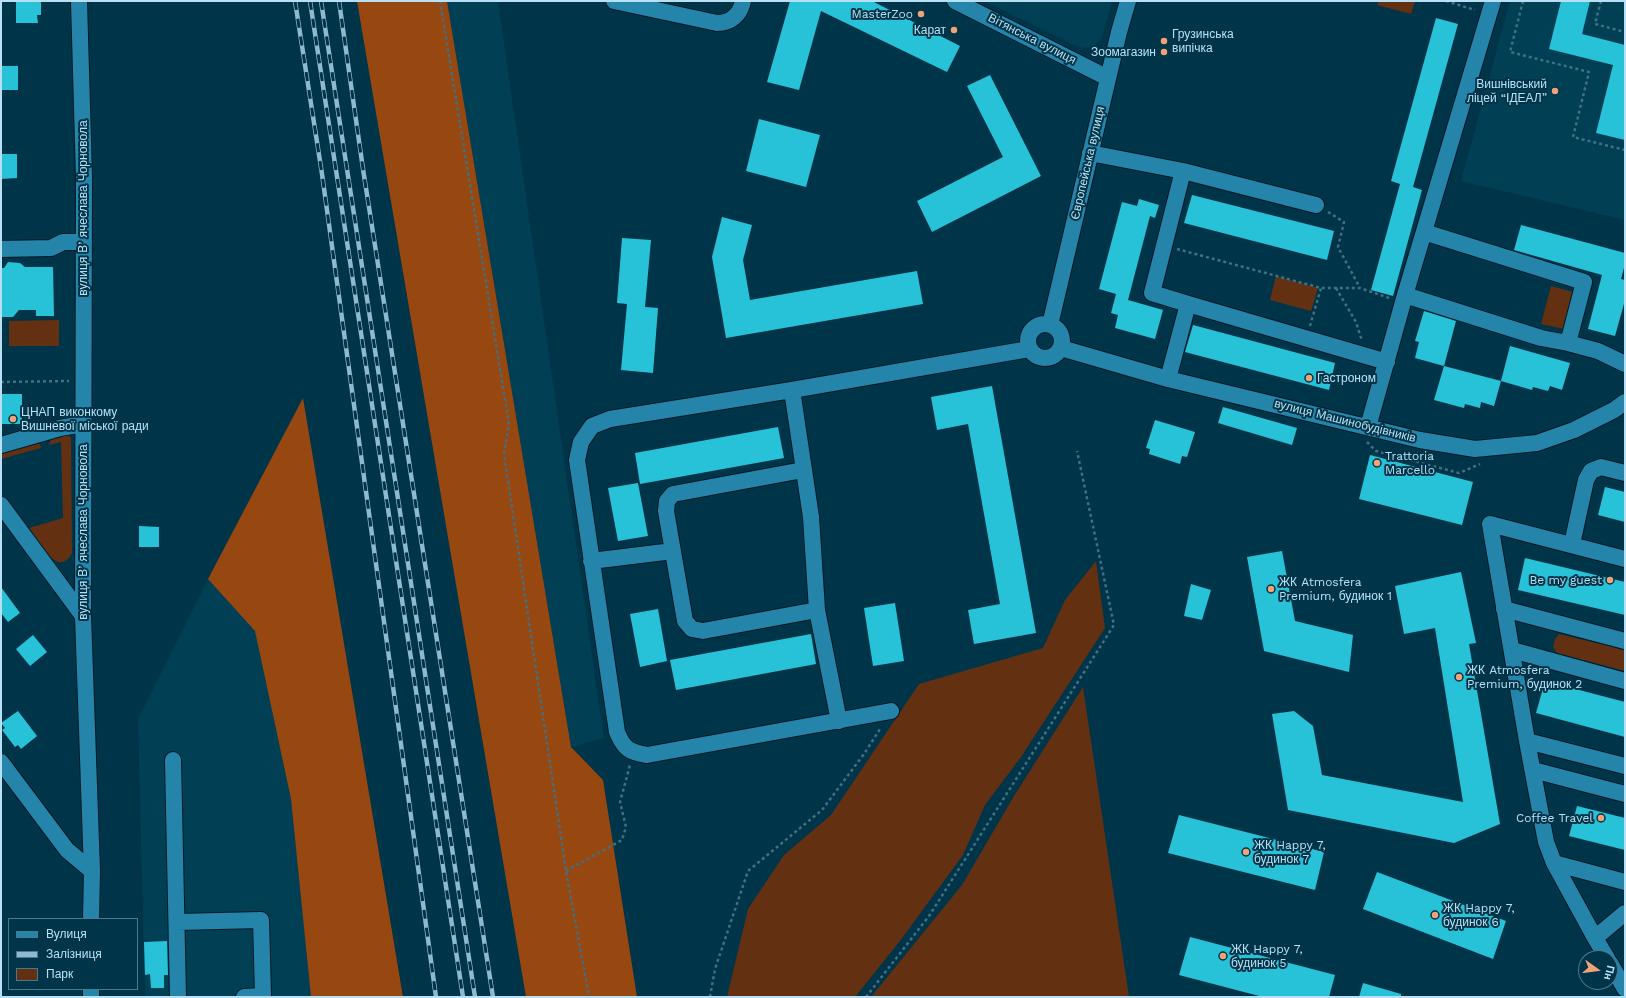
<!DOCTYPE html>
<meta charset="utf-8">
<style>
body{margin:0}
#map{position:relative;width:1626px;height:998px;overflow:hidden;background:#003448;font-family:"Work Sans",sans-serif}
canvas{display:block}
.frame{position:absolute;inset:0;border:2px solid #b7e0f5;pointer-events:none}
.legend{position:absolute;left:8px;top:918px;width:130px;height:72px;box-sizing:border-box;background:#003448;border:1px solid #49798d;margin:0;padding:5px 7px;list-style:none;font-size:12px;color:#b7e0f5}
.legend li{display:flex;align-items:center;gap:8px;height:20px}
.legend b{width:20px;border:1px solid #49798d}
.north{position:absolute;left:1578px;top:950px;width:40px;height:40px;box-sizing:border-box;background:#003448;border:1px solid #49798d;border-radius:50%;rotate:104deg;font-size:11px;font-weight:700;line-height:16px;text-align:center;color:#b7e0f5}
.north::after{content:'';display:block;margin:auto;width:14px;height:18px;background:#efa378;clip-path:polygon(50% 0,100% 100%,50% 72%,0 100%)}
</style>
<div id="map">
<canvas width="1626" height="998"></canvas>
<div class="frame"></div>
<ul class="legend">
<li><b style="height:5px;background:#2484aa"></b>Вулиця</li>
<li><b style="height:5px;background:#8eb9ce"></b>Залізниця</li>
<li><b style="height:11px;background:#633112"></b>Парк</li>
</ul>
<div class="north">Пн</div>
</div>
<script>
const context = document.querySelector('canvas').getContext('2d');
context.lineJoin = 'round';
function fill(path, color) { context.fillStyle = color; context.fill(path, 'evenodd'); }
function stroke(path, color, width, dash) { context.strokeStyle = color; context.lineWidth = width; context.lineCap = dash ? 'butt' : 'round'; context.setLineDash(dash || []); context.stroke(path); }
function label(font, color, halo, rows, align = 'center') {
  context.font = font + ' "Work Sans",sans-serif'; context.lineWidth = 4; context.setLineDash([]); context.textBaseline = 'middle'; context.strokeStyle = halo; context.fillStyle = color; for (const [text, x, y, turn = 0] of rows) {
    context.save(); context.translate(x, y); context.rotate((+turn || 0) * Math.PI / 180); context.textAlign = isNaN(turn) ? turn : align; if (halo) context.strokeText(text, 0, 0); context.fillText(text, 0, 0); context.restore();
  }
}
fill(new Path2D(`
 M447,1h51l106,737 -33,9z
 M984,1h128l-10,37 -8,8 -7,2 -9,-1z
 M1510,1h115v219l-164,-39z
 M208,579l47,51 36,169 20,198h-166l-7,-278z`), '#013f55');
fill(new Path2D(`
 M1379,1h36l-4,13 -34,-9z
 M1276,276l42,12 -7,23 -41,-11z
 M1551,286l22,6 -9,37 -23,-5z
 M59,320v26h-50v-25z
 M66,434l3,1 2,3 1,115c-14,27 -35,-13 -43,-25l34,-10 -2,-76 -12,3 3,-8z
 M36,442l4,2 1,4 -40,11 1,-6z
 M1096,561l9,67 -84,129 -36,48 -22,50 -63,86 -45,56h-128l21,-88 36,-54 47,-40 88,-131 124,-36 22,-48z
 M1559,634l66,16v21l-68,-18 -4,-6 2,-8z
 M1083,687l46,310h-258l91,-112 52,-89z`), '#633112');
fill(new Path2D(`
 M357,1h90l124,746 32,33 34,217h-111z
 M303,398l100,599h-92l-20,-198 -36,-168 -47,-52z`), '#964810');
fill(new Path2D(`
 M16,1h25v14h-4l1,8h-22z
 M790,1h82l88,45 -13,26 -126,-61 -22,79 -32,-8z
 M1561,1h29l-8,33 43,11v95l-29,-7 17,-68 -64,-16z
 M1436,18l22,6 -45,163 9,3 -29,106 -22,-6 29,-106 -9,-3z
 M1,66h17v24h-17z
 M990,75l51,101 -109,56 -15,-31 86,-44 -36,-71z
 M759,119l61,16 -14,52 -60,-16z
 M1,154h16v24l-16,1z
 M1192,195l142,36 -7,29 -143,-37z
 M1139,199l20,6 -4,13 -5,-2 -22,84 35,10 -8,29 -40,-11 3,-13 -7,-2 5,-19 -17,-5 23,-87 15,4z
 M722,217l30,8 -9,35 7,40 167,-29 6,33 -197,34 -14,-81z
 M1521,225l104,28v11l-4,15 4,1v20l-10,36 -27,-7 14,-54 -88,-25z
 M622,238l29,2 -6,67 13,1 -5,65 -32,-3 6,-66 -10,-1z
 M8,262l12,1 5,4h28l1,49h-18v-6h-17l-6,7h-12v-49h3z
 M1424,311l32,10 -12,45 -29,-8 4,-16 -4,-1z
 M1193,325l142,38 -6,27 -144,-38z
 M1510,346l60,17 -8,27 -12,-4 -2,5 -15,-4 -1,3 -31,-9z
 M1444,366l57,15 -7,25 -13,-4 -1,6 -15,-4 -1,4 -30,-8z
 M992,386l44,247 -62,11 -6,-34 32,-6 -32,-180 -31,6 -6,-33z
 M1,394h21v26l-2,4h-19z
 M1223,407l74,21 -5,17 -74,-22z
 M1155,420l40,12 -8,25 -5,-1 -2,8 -31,-10 1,-5 -4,-1z
 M778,427l6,31 -144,26 -5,-31z
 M1370,455l103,27 -11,43 -103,-26z
 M638,483l10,53 -30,5 -10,-53z
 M1605,487l20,5v30l-27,-7z
 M139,526l20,1v20h-20z
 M1282,551l13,70 58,14 -4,37 -85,-21 -17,-94z
 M1525,558l100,24v33l-107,-25z
 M1461,572l15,71 -7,1 31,180 -46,19 -166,-33 -16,-96 22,-3 19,15 9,49 141,27 -28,-174 -31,6 -9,-48z
 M1191,584l20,6 -9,30 -18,-4z
 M1,587l19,26 -12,9 -7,-9z
 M895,603l9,58 -31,5 -9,-58z
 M658,609l9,52 -27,6 -10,-53z
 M811,634l5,30 -140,26 -6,-30z
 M33,635l14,17 -17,14 -14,-17z
 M1545,681l80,21v35l-89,-24z
 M18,711l19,25 -16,13 -3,-4 -3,2 -13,-17 3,-2 -4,-5z
 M1577,806l48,12v32l-56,-14z
 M1179,815l145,37 -9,38 -147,-37z
 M1377,872l129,49 -13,38 -130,-50z
 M1190,937l145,38 -6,22h-66l-84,-22z
 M167,941l1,34h-4v13h-13l-1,-14 -5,1 -1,-33z
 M1363,983l38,11v3h-42z`), '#28c2d8');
const minor = new Path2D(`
 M79,1l5,176 -1,439 9,255 -1,48
 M614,1l103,22c14,0 23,-8 26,-22
 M955,1l153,77
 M1090,153l93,18 133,34
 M1424,232l160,50 -16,61 30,8 27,13
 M1,249l50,-1 12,-6h21
 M1405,295l136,43 27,5
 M1188,304l199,58
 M1028 341a17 17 0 1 1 34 0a17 17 0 1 1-34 0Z
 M1050,325l69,-293 9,-31
 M1061,348l107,31 252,61 55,9 62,-6 37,-13 40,-20 11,-8
 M1168,379l20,-75 -36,-11 31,-122
 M792,390l19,127 6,93 22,111
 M1368,427l37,-132 88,-294
 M1,445l59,-17 23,-4
 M803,470l-130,24 -6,7 -1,10 19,110 7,8 11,2 114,-21
 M1,505l82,111
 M1572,544l14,-64 5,-9 10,-4 24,6
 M1625,559l-135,-35 37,217 19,101 8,21 71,19
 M591,561l82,-10
 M1504,609l121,32
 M1512,650l113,31
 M891,711l-244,44c-18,-3 -23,-6 -30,-23l-40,-272 4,-18 11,-16 18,-7 182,-29 237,-41
 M1527,741l98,25
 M173,760l5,237
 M1,762l66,88 25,21
 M1533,770l92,24
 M1554,863l41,75
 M177,922l84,-2 2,76 -19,1
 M1607,958l-12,-20 30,-25
 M1610,963l15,26
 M91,997v-8`);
stroke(minor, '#001a26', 18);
stroke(new Path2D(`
 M440,1l69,423 -5,30 62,417 23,126
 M1446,1l29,9
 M1523,1l-13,51 79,20 -16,65 52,13
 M1601,1l-6,23 30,8
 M1328,212l16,10 -6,25 22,41
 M1177,249l144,39h39l29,10
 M1336,288l20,34 6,19
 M1310,326l11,-38
 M1,382l68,-1
 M1367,442l9,9 83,22 21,-9
 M566,871l56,-31 4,-13 -6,-25 10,-37
 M710,997l5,-28 33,-98 74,-61 42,-56 16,-25
 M866,997l63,-81 185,-291 -37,-174`), '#407084', 2.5, [3, 3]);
stroke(minor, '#2484aa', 16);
const rail = new Path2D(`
 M295,1l27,173 114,823
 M310,1l153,996
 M321,1l154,996
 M339,1l24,168 130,828`);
stroke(rail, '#8eb9ce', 4.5);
stroke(rail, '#003448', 3, [9]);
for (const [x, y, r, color] of [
 [921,14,4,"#efa378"],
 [954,30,4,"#efa378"],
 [1164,41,4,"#efa378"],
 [1164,52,4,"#efa378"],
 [1555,91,4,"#efa378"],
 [1309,378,4,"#efa378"],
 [13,419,4,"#efa378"],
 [1377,463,4,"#efa378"],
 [1610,580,4,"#efa378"],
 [1271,589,4,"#efa378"],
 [1459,677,4,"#efa378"],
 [1601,818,4,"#efa378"],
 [1246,852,4,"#efa378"],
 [1435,915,4,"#efa378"],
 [1223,956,4,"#efa378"]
]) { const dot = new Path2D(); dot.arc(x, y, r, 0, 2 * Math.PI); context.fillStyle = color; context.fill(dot); stroke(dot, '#003448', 1.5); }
label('12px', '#b7e0f5', '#003448', [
 ["MasterZoo",913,14,"right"],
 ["Карат",946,30,"right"],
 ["Грузинська",1172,34],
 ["випічка",1172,48],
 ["Зоомагазин",1156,52,"right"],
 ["Вишнівський",1547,84,"right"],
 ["ліцей “ІДЕАЛ”",1547,98,"right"],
 ["Гастроном",1317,378],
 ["ЦНАП виконкому",21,412],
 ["Вишневої міської ради",21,426],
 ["Trattoria",1385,456],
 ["Marcello",1385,470],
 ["Be my guest",1602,580,"right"],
 ["ЖК Atmosfera",1279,582],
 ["Premium, будинок 1",1279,596],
 ["ЖК Atmosfera",1467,670],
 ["Premium, будинок 2",1467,684],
 ["Coffee Travel",1593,818,"right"],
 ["ЖК Happy 7,",1254,845],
 ["будинок 7",1254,859],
 ["ЖК Happy 7,",1443,908],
 ["будинок 6",1443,922],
 ["ЖК Happy 7,",1231,949],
 ["будинок 5",1231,963]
], 'left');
label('12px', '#b7e0f5', '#003448', [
 ["Вітянська вулиця",1032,39,27],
 ["Європейська вулиця",1088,163,-77],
 ["вулиця Вʼячеслава Чорновола",83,208,-90],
 ["вулиця Машинобудівників",1345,421,14],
 ["вулиця Вʼячеслава Чорновола",83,532,-90]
]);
</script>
